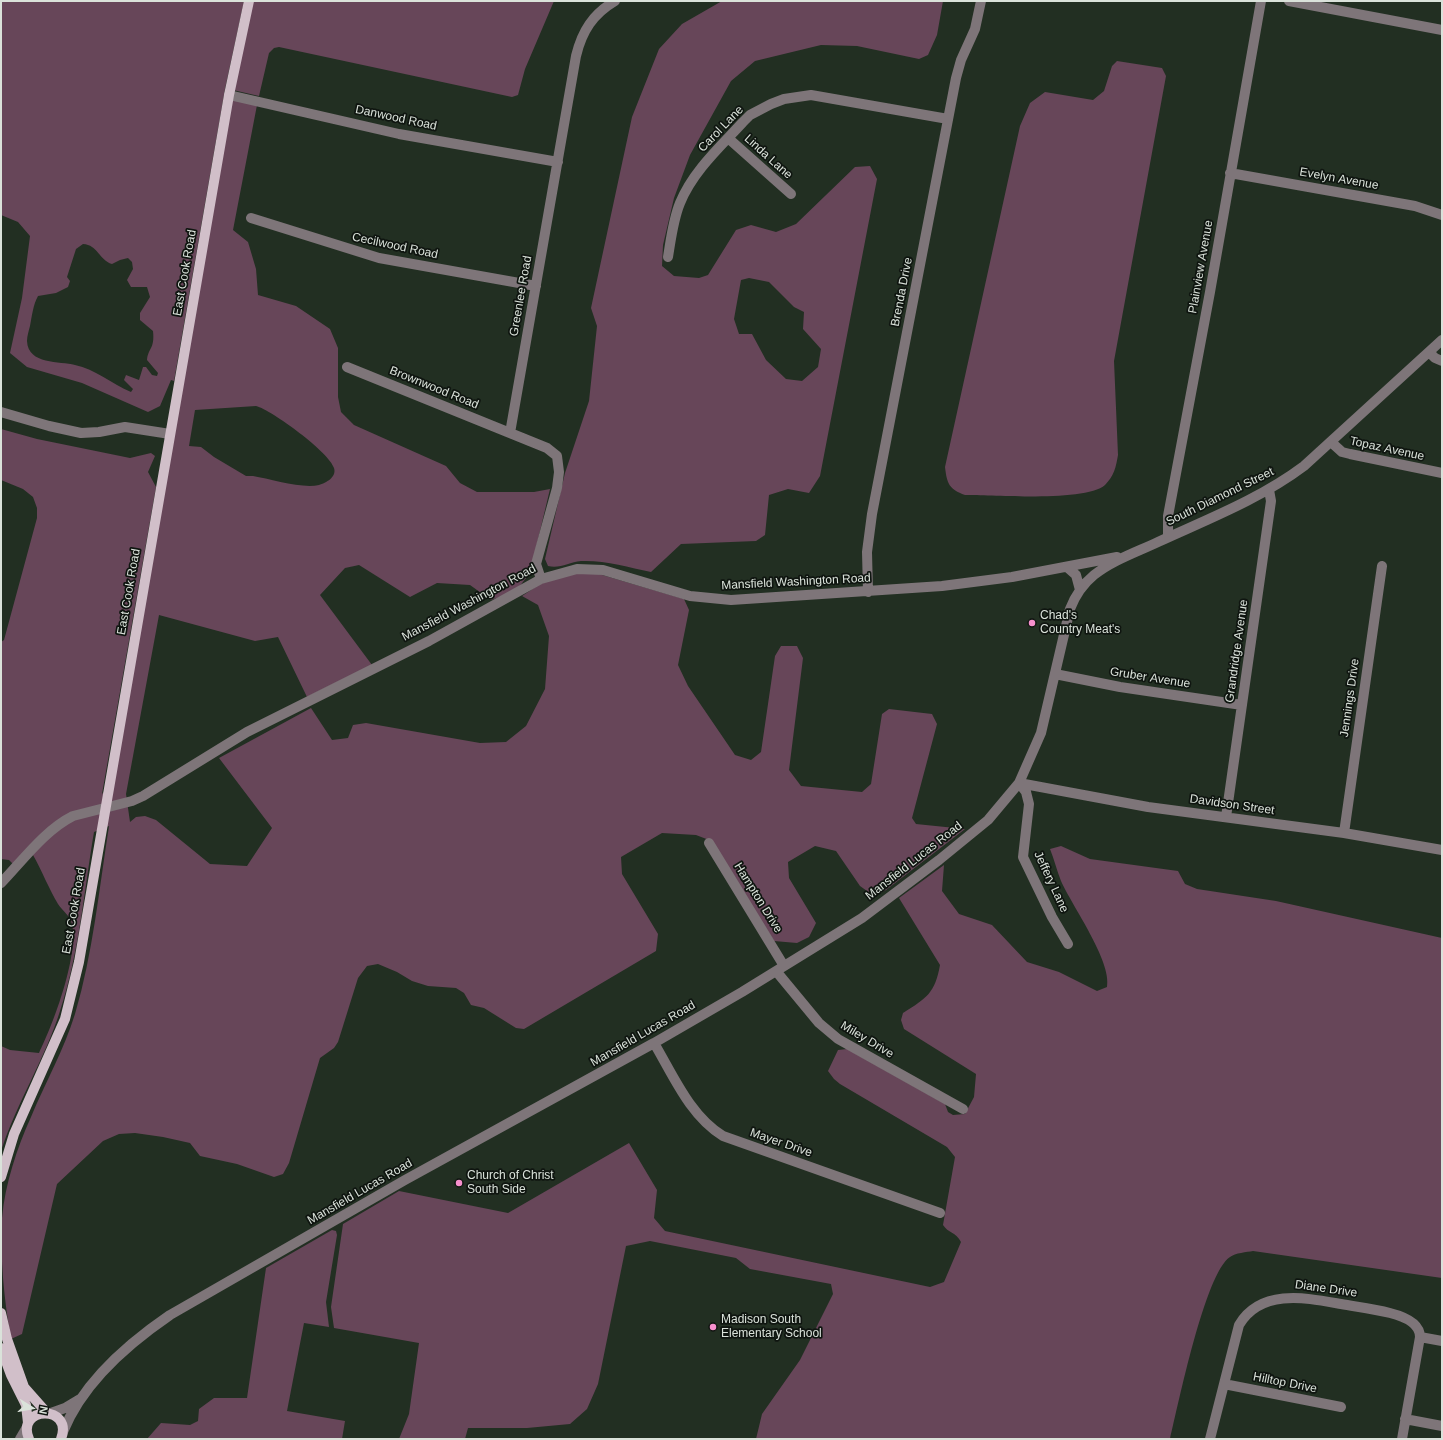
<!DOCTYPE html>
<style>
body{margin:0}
#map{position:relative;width:1443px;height:1440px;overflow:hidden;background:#222f22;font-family:Arial,sans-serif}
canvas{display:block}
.frame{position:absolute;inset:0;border:2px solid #dae2da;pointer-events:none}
.north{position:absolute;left:12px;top:1388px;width:40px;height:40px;-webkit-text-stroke:3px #0f1510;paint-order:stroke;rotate:101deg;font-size:11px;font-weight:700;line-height:16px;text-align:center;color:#dae2da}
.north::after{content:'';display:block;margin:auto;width:14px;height:18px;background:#dae2da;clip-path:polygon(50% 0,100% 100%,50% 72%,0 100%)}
</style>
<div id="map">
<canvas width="1443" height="1440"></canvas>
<div class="frame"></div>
<div class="north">N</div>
</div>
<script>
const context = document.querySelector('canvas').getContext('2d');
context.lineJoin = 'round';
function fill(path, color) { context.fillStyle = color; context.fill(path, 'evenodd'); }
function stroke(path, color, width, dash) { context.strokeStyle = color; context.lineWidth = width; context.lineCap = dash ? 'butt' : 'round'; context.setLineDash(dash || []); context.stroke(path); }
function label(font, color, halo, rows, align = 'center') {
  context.font = font + ' Arial,sans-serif'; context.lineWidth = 3.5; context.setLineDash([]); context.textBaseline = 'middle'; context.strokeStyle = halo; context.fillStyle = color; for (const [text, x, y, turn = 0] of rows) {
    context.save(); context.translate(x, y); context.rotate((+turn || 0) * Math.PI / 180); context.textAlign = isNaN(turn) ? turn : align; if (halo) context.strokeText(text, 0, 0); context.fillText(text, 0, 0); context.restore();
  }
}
fill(new Path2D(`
 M1,1h243l-19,88 -51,292 -3,-1 -11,26 -12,6 -66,-29 -55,-16 -17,-14 12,-55 8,-62 -12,-14 -17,-7zM83,244c15,1 16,16 29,20l8,-4 8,-2 4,4 1,7 -6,11 4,7h16l3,10 -10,16v7l13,11c2,18 -5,17 -6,29l11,13 -1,3 -5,-1 -6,-8h-3l-4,13 -13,-5 -2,5 9,9 -2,3c-19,-8 -36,-23 -56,-27 -15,-4 -47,0 -48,-24 0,-5 2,-11 3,-15 2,-10 3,-21 8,-30l18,-3 12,-6 2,-6 -3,-4 9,-28z
 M253,1h301l-29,68 -7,26 -6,2 -233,-50 -5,1 -5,5 -10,43 -26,-6z
 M722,1h221l-6,34 -9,20 -9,4 -62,-13 -36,-1 -66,16 -24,20 -41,74 -16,43 -11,47 -1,21 12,10 25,2 9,-3 28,-45 15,-5 25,7 20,-8 59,-57 15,-1 7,13 -57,297 -11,17 -21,-4 -19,6 -4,40 -9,6 -75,3 -30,28c-23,-5 -47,-12 -70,-11 -12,1 -21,8 -33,5l-3,-7 20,-86 24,-72 8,-75 -6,-18 41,-191 27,-68 23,-25zM749,278l20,4 25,25 10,5 -1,17 18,20 -3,18 -16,14 -16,-2 -20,-19 -14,-26h-13l-5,-15 7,-39z
 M1117,61l45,7 4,8 -52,285 4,94c-2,12 -4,21 -13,30 -19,17 -113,10 -140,10 -16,-6 -18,-11 -20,-28l75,-341 10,-23 15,-11 48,8 11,-9 8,-25z
 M232,100l25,5 -24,125 15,12 8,27 2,26 38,11 34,23 8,19v49l3,15 13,13 92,41 14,17 17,9h57l16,-3 -20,84 -15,19 -24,8 -21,-15 -33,-2 -27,14 -51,-32 -14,3 -25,27 52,70 -65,32 -29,-60 -23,4 -96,-26 -33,179 4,28 6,-5 9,-1 11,4 54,44 37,2 25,-38 -53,-70 92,-50 21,32 16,-2 5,-13 13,-2 114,20 26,-1 20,-16 19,-37 4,-53 -11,-31 -16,-9 18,-12 31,-11 21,-1 92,27 5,11 -11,55 10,21 47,69 16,5 10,-8 14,-96 6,-10h16l6,12 -14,112 12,16 61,6 9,-8 11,-70 7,-5 43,5 5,10 -25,94 4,6 49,5 -79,61 -12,6 -14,-10 -24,-35 -21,-5 -27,16 1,16 27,45 -7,14 -12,6 -23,-2 -65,-101 -13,-5 -34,-2 -41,24 1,17 36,60 -2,17 -132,78 -8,-1 -32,-20 -13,-3 -7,-12 -8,-5 -28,-2 -16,-5 -15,-9 -19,-8 -11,2 -9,12 -20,64 -4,6 -14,10 -31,105 -6,11 -9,3 -37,-13 -37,-8 -10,-13 -27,-6 -28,-4 -16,1 -16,7 -46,43 -35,150 -11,5c-7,-40 -11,-80 -9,-121 3,-34 15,-70 29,-101 14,-34 33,-67 44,-103 18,-61 24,-125 34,-188l-15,6c-10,59 -15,122 -34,179 -15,48 -43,91 -59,140v-105l9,4 29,3c14,-28 42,-102 32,-132 -3,-7 -9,-11 -13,-17 -9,-15 -16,-33 -25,-49l-6,-5 -14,14 -4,-4 -8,-1v-217l3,-2 33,-122v-10l-4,-11 -10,-8 -22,-9v-51l36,10 93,19 21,-5 4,3 -7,16 8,15 -54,307 12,-14zM256,406c16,4 74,47 78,62 3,9 -8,15 -15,17 -17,4 -48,-6 -66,-9h-7l-32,-19 -13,-10 -12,-1 6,-36z
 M1061,846l29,13 88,12 7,13 12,5 79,12 166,37v340l-189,-27c-6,1 -18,2 -23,6 -25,16 -52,149 -60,182h-414l6,-25 38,-54 33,-66 -2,-10 -81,-15 -14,-11 -86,-17 -24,5 -28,138 -11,25 -17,15 -43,4h-59l-3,11h-66l10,-25 10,-71 -85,-15 -3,-21 12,-83 56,-33 109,22 121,-70 28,47 -3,28 11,13 265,56 14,-5 17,-40c-5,-10 -13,-9 -18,-17l12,-68 -8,-10 -107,-63 -6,-5 -6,-8 10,-21 9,-1 98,55 3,8 5,3 12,-1 9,-17 2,-23 -72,-45 -3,-9 2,-7c24,-15 32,-20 37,-48l-41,-67 45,-33 -2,26 17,23 33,11 35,37 32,10 38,19 10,-4c5,-26 -35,-81 -46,-106 -4,-10 -7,-22 -11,-32z
 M332,1230l4,1 1,4 -11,67 3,25 -25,-4 -17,88 58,10 -3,18h-195l14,-16 29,2 8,-4 1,-12 15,-11h33l19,-130z`), '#674659');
stroke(new Path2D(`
 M1289,1l153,29
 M229,95l170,39 159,28
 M728,138l63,56
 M1230,173l185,33 27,9
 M251,218l128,40 157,28
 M668,257c3,-18 5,-37 12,-54 13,-32 41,-57 63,-81l7,-7 21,-11 13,-5 27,-4 137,24
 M1429,352l6,6 7,3
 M347,367l200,81 10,8 2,16 -2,16 -21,76 5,15
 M1,412l48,14 32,7 18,-1 26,-5 45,7
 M510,433l66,-377c6,-25 17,-42 39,-55
 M1331,442l11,10 8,2 92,19
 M1168,537v-21l42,-224 51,-291
 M1067,567l9,8 4,15
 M868,592l-1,-40 5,-38 84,-436 5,-18 14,-31 6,-28
 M1055,674l65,13 122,18
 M1019,783l129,24 196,26 98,17
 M1019,783l7,9 3,12 -6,53 29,60 16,27
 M1226,817l45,-316 -2,-11
 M1344,833l38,-267
 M709,843l75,123
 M1,883c22,-23 44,-53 72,-67l59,-15 11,-5 104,-64 182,-91 112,-62 36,-10 26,1 87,26 41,4 211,-14 70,-9 105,-20
 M776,971l43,52 19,16 125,70
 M654,1043c19,32 36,73 69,93l217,77
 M1420,1337l22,4
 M1224,1384l117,23
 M51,1413l14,-5 15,-9
 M1405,1419l37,7
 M63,1432c19,-48 66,-89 107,-117l235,-135 249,-137 88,-51 120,-74 77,-58 49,-40 31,-37 22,-50 29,-124c5,-13 13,-25 24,-34 19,-15 43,-23 64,-33 50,-23 102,-43 146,-76l138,-126
 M20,1439l7,-12
 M1210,1439l29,-114c22,-37 68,-27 102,-21 17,3 33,5 49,9 12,3 30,9 30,24l-18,102`), '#7e7579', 10);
stroke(new Path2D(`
 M1,1177l13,-43 51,-115 14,-57 150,-867 20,-94
 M1,1313l6,26 17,48 23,26
 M1,1348l10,27 15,30 2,18
 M29,1439c-14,-33 45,-35 32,0`), '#d1bfc9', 10);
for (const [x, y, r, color] of [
 [1032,623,4,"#f790cd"],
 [459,1183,4,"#f790cd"],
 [713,1327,4,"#f790cd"]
]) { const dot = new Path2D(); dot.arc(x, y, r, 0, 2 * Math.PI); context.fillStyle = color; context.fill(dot); stroke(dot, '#0f1510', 1.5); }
label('12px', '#dae2da', '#0f1510', [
 ["Danwood Road",396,118,12],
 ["Carol Lane",721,129,-46],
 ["Linda Lane",768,157,42],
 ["Evelyn Avenue",1339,179,10],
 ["Cecilwood Road",395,246,12],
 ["Plainview Avenue",1201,267,-80],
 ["East Cook Road",185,273,-80],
 ["Brenda Drive",902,292,-79],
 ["Greenlee Road",521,296,-80],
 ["Brownwood Road",434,388,22],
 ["Topaz Avenue",1387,449,12],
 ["South Diamond Street",1220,497,-26],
 ["Mansfield Washington Road",796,582,-3],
 ["East Cook Road",129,592,-80],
 ["Mansfield Washington Road",469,603,-28],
 ["Grandridge Avenue",1237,651,-82],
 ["Gruber Avenue",1150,678,9],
 ["Jennings Drive",1350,698,-82],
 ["Davidson Street",1232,805,8],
 ["Mansfield Lucas Road",914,861,-38],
 ["Jeffery Lane",1051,882,65],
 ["Hampton Drive",758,898,58],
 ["East Cook Road",74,911,-80],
 ["Mansfield Lucas Road",643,1034,-30],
 ["Miley Drive",867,1040,31],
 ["Mayer Drive",781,1143,19],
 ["Mansfield Lucas Road",360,1192,-30],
 ["Diane Drive",1326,1289,8],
 ["Hilltop Drive",1285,1383,11]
]);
label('12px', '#dae2da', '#0f1510', [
 ["Chad's",1040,616],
 ["Country Meat's",1040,630],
 ["Church of Christ",467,1176],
 ["South Side",467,1190],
 ["Madison South",721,1320],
 ["Elementary School",721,1334]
], 'left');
</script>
